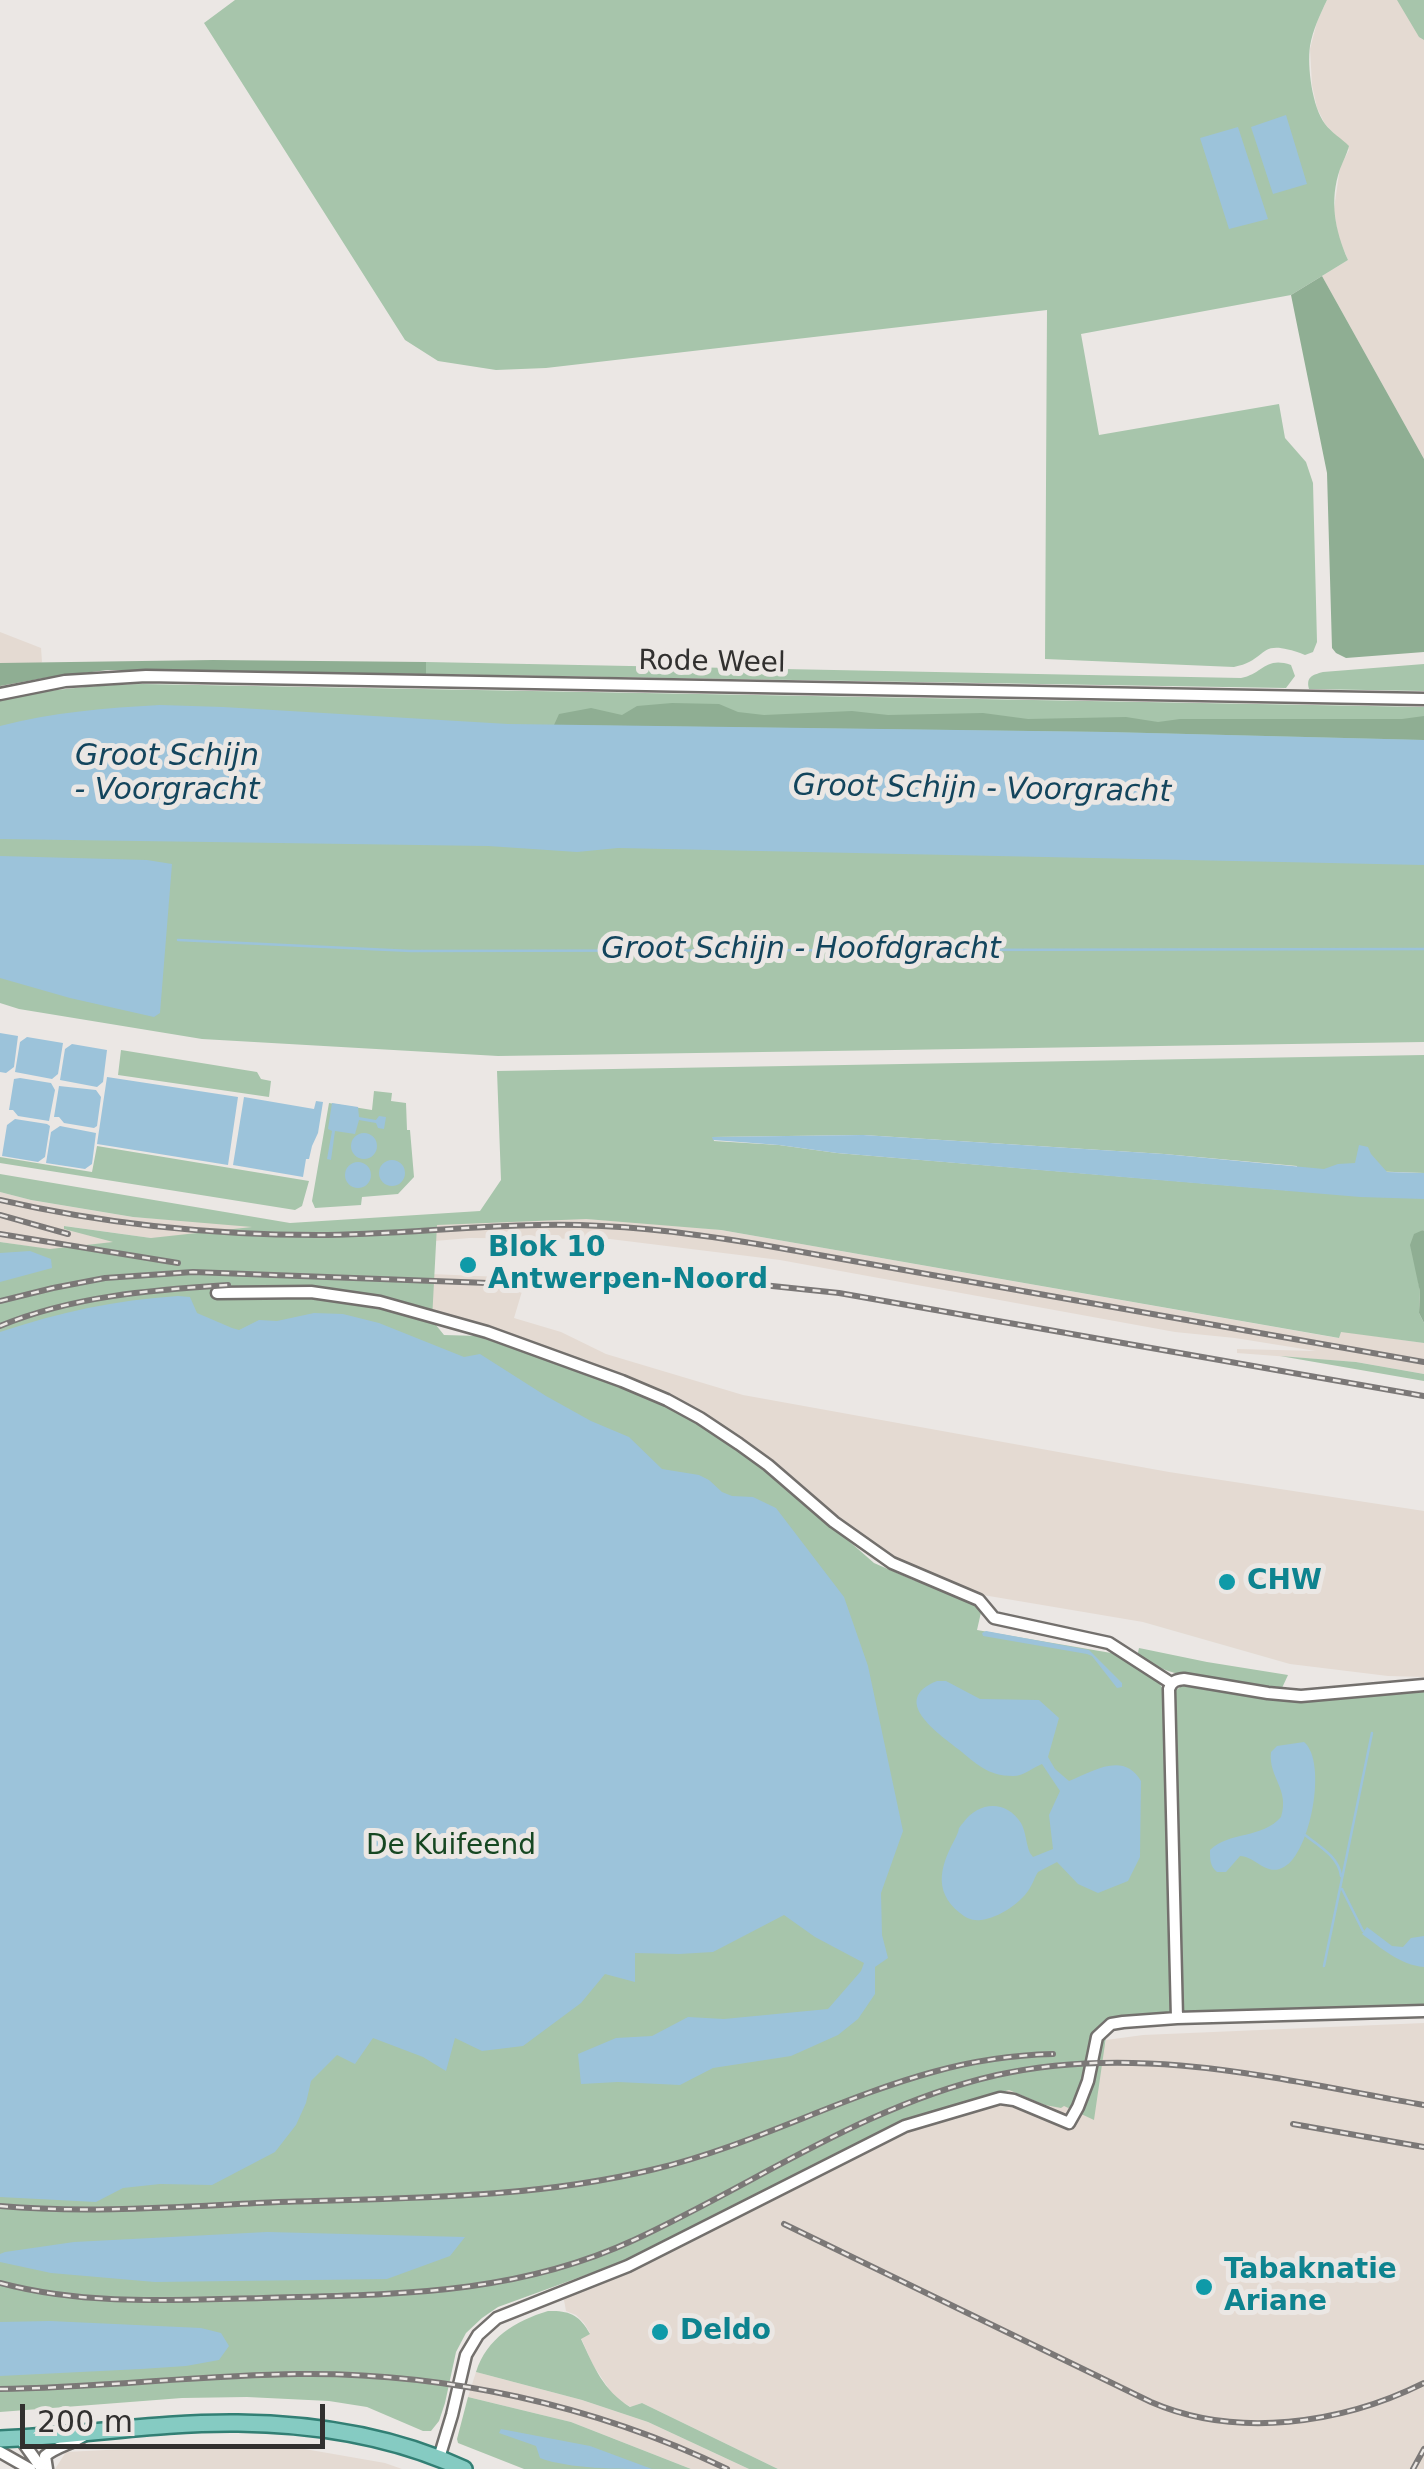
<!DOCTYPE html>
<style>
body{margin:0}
#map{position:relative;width:1424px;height:2469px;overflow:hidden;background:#ebe7e4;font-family:"DejaVu Sans",sans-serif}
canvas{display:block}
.scale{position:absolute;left:20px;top:2404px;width:305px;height:45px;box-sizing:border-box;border:5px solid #31302f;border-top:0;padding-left:12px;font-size:30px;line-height:35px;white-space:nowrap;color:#31302f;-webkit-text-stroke:8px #ebe7e4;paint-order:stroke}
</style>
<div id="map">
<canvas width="1424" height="2469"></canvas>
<div class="scale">200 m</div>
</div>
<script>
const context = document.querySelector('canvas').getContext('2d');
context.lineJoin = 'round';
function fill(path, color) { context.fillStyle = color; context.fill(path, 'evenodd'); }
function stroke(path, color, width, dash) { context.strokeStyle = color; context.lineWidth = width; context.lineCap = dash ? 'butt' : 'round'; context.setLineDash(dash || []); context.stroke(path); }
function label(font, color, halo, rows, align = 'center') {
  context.font = font + ' "DejaVu Sans",sans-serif'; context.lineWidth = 10; context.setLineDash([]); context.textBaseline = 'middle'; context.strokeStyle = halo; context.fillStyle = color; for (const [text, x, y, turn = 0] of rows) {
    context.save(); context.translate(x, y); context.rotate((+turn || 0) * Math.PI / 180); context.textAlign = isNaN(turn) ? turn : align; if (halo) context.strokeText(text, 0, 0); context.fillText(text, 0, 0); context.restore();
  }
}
fill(new Path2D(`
 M1327,0h97v459l-102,-183 26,-16 -10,-24 -4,-27 6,-42 9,-17 -24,-26 -8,-16 -5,-23 -2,-36 7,-27z
 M0,632l41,16 1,14 -29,21 -13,3z
 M0,1192l31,8 102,17 192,13 203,-11h58l73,4 62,7 617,108 2,-7 84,12v31l-68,-12 -119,-9v-4l79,2 -81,-13 -60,-6 -395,-72 -170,-21 -140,-1 -71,6 -234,-4 -100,-14 -1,2 59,16 307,30 96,4 -12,40 47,14 45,22 137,41 426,77 255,39v166l-36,-1 -98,-12 -147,-42 -160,-27 -39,-11 -71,-35 -105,-89 -38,-28 -52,-30 -278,-99 -400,-61z
 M1424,2023v446h-646l-136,-66 -11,4 -16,-9 -22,-33 -12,-27 9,-5 -6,-10 -8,-8 -10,-4 -5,-27 66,-24 253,-127 33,-14 96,-29 36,15 60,-60 1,-5 37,-5z
 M476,2372l106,28 66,22 101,47h-58l-120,-47 -103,-25z
 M205,2445l94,3 86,15 17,6h-347l11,-17z`), '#e4dad2');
fill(new Path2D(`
 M235,0h1092c-7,15 -14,29 -17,46 -3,20 2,61 15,78 6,8 17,15 24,22 -2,8 -6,15 -9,23 -11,32 -5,61 8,91l-57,35 -210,39 18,101 180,-31 6,34 21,24 7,21 4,159 -4,10 -8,3c-50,-19 -34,5 -71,12l-189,-8 2,-349 -501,58 -50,2 -58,-9 -33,-21 -201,-317z
 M1397,0h27v40l-5,-3z
 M426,662l815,16c22,-4 24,-22 50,-13l4,11 -9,12 -860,-14z
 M1424,664v27l-115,-2c-3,-12 3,-14 14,-17z
 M142,684l1282,23v335l-926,14 -296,-17 -183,-30 -19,-6v-302c46,-12 94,-16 142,-17z
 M121,1050l136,22 4,7 10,2 -2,16 -151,-22z
 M1424,1055v118l-58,-2 58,10v50l-2,-1 -5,43 3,19 -1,21 5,10v20l-83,-11 -2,6 -618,-108 -135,-11 -149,6 -5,95 12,15 36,1 138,49 70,31 90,63 96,84 39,17 52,17 17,11 -5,22 140,24 41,27 6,10 8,2 11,-8h6l103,16 132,-13v316l-222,9 -94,10 -14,97 -30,-14 -3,2 -16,-3 -36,-15 -96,29 -33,14 -253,127 -129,47 -16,11 -16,15 -10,19 -11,51 -6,18 -8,10h-8l-56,-24 -38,-6 -82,-4 -65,1 -182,14v-1170l50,7 63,-7 -49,-13v-3l87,12 101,-11 -119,-10 -102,-17 -31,-8v-18l290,49 190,-12 21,-31 -4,-109zM863,1135l301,19 133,12 -1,25 -459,-38 -58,-8 -65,-4 -1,-4z
 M374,1091l18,2 -1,8 15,2 1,27h3l4,47 -16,17 -36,3 -1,8 -46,3 -3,-7 17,-98 43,7z
 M97,1146l212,35 -7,25 -7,4 -295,-47v-6l92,15z
 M1280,1356l76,6 68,12v7z
 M1139,1648l68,14 81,13 -6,13 -13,2c-44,-7 -92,-10 -132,-33z
 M548,2311c21,-1 32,4 42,23l-9,5c13,28 22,51 49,68l12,-4 136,66h-29l-101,-47 -66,-22 -106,-28c11,-34 39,-51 72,-61z
 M468,2397l103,25 120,47h-167l-66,-26 -1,-4z`), '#a7c5ab');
fill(new Path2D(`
 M1322,276l102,183v193l-78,6 -10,-5 -4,-5 -5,-175 -36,-178z
 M213,660l213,2v12l-318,-4 -64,8 -44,8v-23z
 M672,703l47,1 19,8 26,3 88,-4 36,4 95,-2 45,6 98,-2 32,5 22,-3h222l22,-3v24l-316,-8 -554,-7 5,-11 32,-6 31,7 15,-9z
 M1423,1230l1,1v92l-5,-10 1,-21 -10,-47 4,-11z`), '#8fae93');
fill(new Path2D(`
 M1286,115l21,69 -34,10 -22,-67z
 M1238,127l30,92 -39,10 -29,-91z
 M160,705l63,2 285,17 600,8 316,8v125l-806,-17 -41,4 -89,-6 -488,-7v-113c53,-14 106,-18 160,-21z
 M0,856l147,4 25,4 -12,149 -6,4 -84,-19 -70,-20z
 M0,1033l18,3 -4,31 -8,6 -6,-1z
 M27,1037l36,6 -5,31 -6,5 -37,-7 5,-30z
 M72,1044l35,6 -4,32 -6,5 -37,-7 5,-31z
 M107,1077l131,20 -10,68 -131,-21z
 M20,1078l31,5 4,7 -6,31 -31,-5 -5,-6h-4l5,-31z
 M59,1086l37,4 5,7 -4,29 -3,2 -30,-5 -5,-6h-5z
 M244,1097l70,12 2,-8 7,1 -5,31 -6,13 -3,13h-3l-3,18 -70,-12z
 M332,1103l26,4 1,10 17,3 3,-4 7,1 -2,12 -6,-1 -2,-5 -17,-3 -4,14 -20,-3 -4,29 -4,-1 5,-28 -4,-2z
 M15,1119l32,5 3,2 -5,31 -7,5 -36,-6 5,-31z
 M60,1126l36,7 -4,31 -7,5 -39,-6 5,-31z
 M351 1146a13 13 0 1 1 26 0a13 13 0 1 1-26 0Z
 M863,1135l301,19 160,15 14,-5 17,-1 4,-18 9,2 3,7 16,18 37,1v26l-64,-2 -523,-44 -58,-8 -66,-5 -1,-3z
 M379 1173a13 13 0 1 1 26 0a13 13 0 1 1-26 0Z
 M345 1175a13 13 0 1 1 26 0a13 13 0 1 1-26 0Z
 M30,1251l21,8 1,9 -52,14v-29z
 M178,1296l12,1 7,16 35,15 7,2 20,-10 18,1 37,-8 29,1 36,9 85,34 16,-3 66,42 45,25 38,16 33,32 37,6 10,5 13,12 10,4 21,1 23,11 68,89 24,69 35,165 -22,62 1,42 6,23 -13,9v27l-17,25 -20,16 -47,21 -78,12 -33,17 -62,-3 -37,2 -3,-30 38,-16 36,-2 36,-19 36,2 104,-10 33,-38 3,-8 -49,-26 -31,-22 -71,37 -34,2 -44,-1v29l-30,-8 -24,29 -58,43 -41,5 -27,-13 -9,33 -23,-14 -50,-19 -18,26 -18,-9 -26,26 -5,22 -10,22 -21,27 -63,33 -52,-1 -37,4 -27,14 -96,-5v-865c60,-20 115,-32 178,-36z
 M986,1631l103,19 33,33v4l-5,1 -25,-32 -5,-2 -104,-18 -1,-3z
 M937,1681h9l34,18 59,1 20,18 -11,39 7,12 14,12c24,-10 55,-30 72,0l-1,76 -12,24 -30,12 -20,-9 -21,-22 -19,10c-3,4 -4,9 -7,14 -8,16 -32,32 -50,34 -9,1 -15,-2 -21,-7 -29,-23 -18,-50 -4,-76 5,-10 0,-6 7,-14 16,-22 43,-23 58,0 5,9 5,21 9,30l3,4 20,-8 -4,-34 11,-24 -18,-27c-10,4 -18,12 -29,12 -26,0 -37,-13 -55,-27 -20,-16 -69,-49 -21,-68z
 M1304,1742c24,20 6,112 -20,125 -18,10 -27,-10 -44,-11l-14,16h-9c-7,-6 -7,-12 -7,-22 20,-19 52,-11 71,-33 9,-28 -13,-40 -10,-65l6,-6z
 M1367,1927l25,19 11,1 8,-9 13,-2v31c-24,-2 -43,-19 -62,-33z
 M267,2232l198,5 -15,19 -63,23 -232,3 -104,-9 -51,-11v-8l5,-2 69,-10z
 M50,2321l151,7 20,5 8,13 -10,14 -33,6 -45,3 -141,7v-54z
 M501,2429l89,17 62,23c-33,0 -83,0 -112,-11l-4,-12 -37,-13z`), '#9cc3da');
stroke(new Path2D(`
 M178,940l233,11 1013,-2
 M1305,1835c14,11 34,22 36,41
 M1342,1889l21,42
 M1324,1966l48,-233`), '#9cc3da', 2.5);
const minor = new Path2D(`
 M0,694l65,-13 81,-5 1278,23
 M217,1293l94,-1 69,10 107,30 135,49 45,19 33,18 39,26 29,21 66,57 58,41 87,37 15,18 115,25 62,40
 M1177,2018l-8,-329c3,-8 7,-9 15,-10l84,14 33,3 123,-11
 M20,2438l22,31
 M0,2452l30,17
 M439,2458l13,-43 14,-60 12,-20 19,-17 131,-52 277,-140 95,-28 14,2 55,23 9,-16 10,-26 9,-44 14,-13 12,-2 54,-4 247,-7
 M47,2469l-2,-13c12,-10 27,-12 40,-21`);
const primary = new Path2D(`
 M0,2439c79,-3 159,-17 238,-16 76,1 157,14 226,46`);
stroke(minor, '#73706d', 15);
stroke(primary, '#327f74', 20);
stroke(minor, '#fff', 10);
stroke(primary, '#85cbc2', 15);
const rail = new Path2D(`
 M0,1200c104,24 211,35 317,35 74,0 147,-9 221,-10 74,-2 146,7 219,19l667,118
 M0,1215l68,19
 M0,1234l178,29
 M0,1301l53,-13 52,-10 88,-6 348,13 137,-4 56,1 105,11 585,103
 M0,1326c73,-30 151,-36 228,-41
 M1293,2124l131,23
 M0,2206c92,8 187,0 279,-4 125,-4 254,-3 376,-33 96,-23 183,-71 278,-97 39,-11 80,-17 120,-18
 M784,2224l367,178c85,37 191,22 273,-19
 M0,2283c86,23 175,17 263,15 130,-4 250,-2 371,-58 121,-56 231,-135 363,-165 144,-32 286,5 427,30
 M0,2389c99,-1 198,-14 298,-15 146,-2 297,31 429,95
 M1413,2469l11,-20`);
stroke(rail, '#7b7877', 6);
stroke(rail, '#ebe7e4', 2.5, [8]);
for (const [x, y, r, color] of [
 [468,1265,10,"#0f9aa8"],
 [1227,1582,10,"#0f9aa8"],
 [1204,2287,10,"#0f9aa8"],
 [660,2332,10,"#0f9aa8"]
]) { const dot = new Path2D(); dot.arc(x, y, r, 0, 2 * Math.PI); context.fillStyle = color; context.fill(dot); stroke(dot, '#ebe7e4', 4); }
label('28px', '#31302f', '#ebe7e4', [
 ["Rode Weel",712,663,1]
]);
label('bold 28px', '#0d838f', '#ebe7e4', [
 ["Blok 10",488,1249],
 ["Antwerpen-Noord",488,1281],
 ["CHW",1247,1582],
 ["Tabaknatie",1224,2271],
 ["Ariane",1224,2303],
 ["Deldo",680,2332]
], 'left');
label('28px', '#164722', '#ebe7e4', [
 ["De Kuifeend",451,1847]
]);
label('italic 30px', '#13455d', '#ebe7e4', [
 ["Groot Schijn",167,757],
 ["- Voorgracht",167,791],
 ["Groot Schijn - Voorgracht",982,790,1],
 ["Groot Schijn - Hoofdgracht",801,950]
]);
</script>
